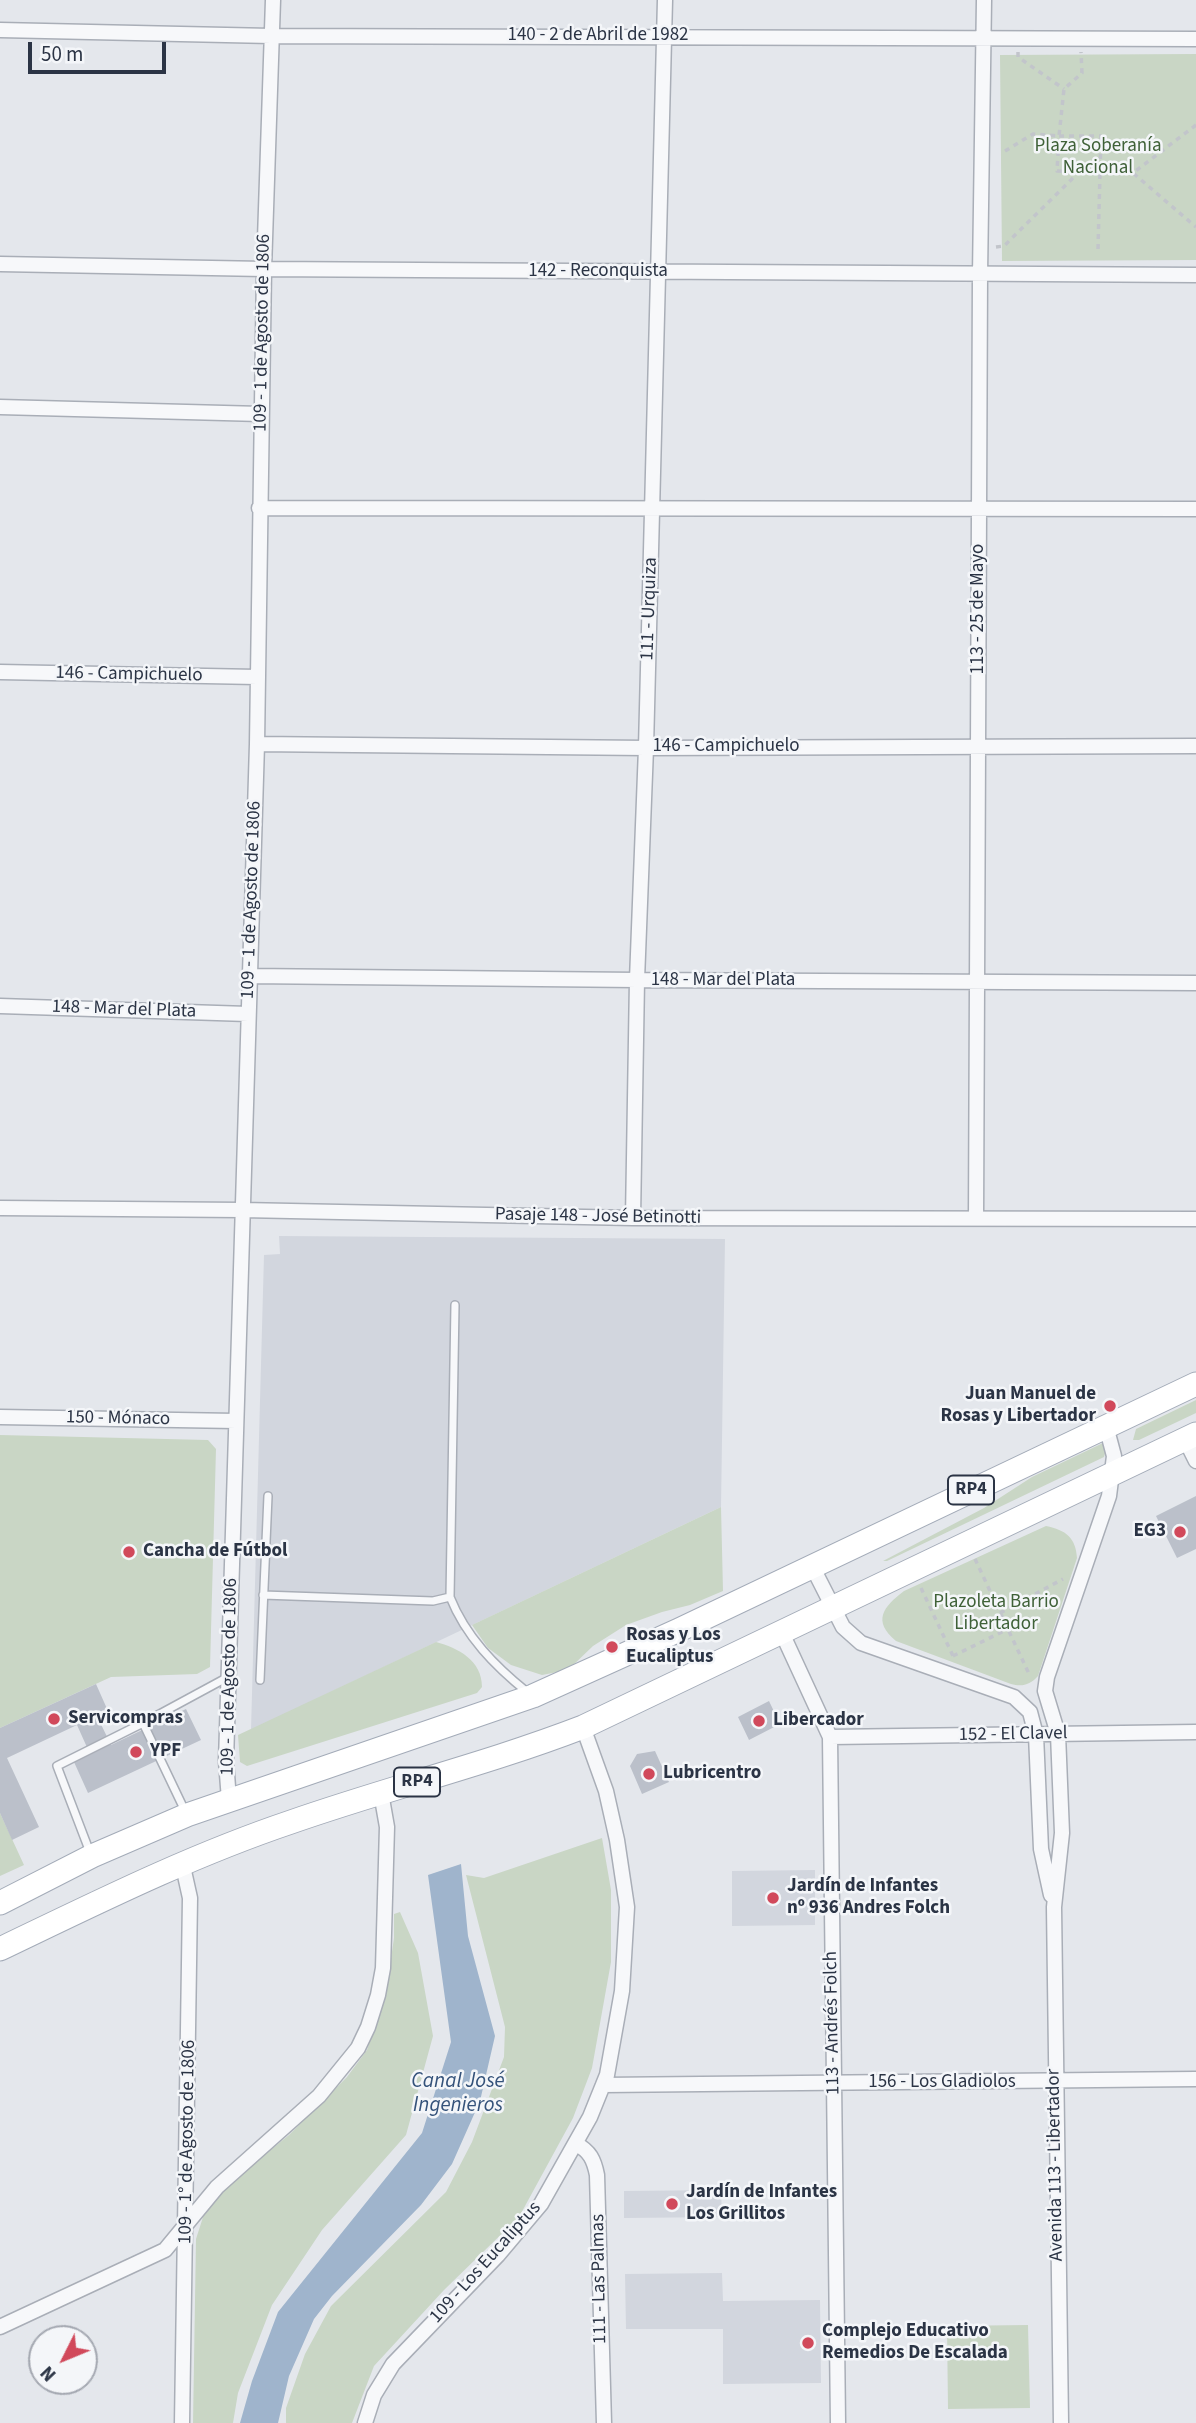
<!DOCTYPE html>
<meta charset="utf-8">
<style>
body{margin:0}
#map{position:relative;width:1196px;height:2423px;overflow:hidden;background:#e4e7ec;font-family:"Source Sans 3",sans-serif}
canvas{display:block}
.north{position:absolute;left:28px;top:2325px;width:70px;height:70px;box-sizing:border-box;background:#f4f6f9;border:2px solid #a4a8b1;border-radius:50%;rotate:227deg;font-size:19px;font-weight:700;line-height:28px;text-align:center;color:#2b3445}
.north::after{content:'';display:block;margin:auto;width:24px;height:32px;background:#d1495b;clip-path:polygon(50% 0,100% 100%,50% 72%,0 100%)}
.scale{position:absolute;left:28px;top:42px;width:138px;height:32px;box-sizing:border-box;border:4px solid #2b3445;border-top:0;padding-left:9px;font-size:21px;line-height:24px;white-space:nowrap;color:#2b3445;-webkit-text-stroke:5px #f4f6f9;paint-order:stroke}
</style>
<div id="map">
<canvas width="1196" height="2423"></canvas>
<div class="north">N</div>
<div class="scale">50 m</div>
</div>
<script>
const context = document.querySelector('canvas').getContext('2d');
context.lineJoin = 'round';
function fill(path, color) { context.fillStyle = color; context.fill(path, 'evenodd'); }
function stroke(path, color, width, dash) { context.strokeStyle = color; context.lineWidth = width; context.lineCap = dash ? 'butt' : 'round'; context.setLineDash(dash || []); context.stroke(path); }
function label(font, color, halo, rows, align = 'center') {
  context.font = font + ' "Source Sans 3",sans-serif'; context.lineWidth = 5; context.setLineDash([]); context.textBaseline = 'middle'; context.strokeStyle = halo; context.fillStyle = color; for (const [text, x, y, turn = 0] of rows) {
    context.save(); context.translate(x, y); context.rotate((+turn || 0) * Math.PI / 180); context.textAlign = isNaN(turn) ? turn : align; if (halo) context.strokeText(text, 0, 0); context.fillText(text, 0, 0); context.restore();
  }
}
fill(new Path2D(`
 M279,1236l446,3 -4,268 -470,223 13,-475 16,-1z
 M815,1870v55l-83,1v-55z
 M721,2190l1,27 -98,1v-27z
 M722,2273l1,28 97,-1 1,83 -98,1v-55h-97l-1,-55z`), '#d2d6de');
fill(new Path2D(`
 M1196,54v206l-194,1 -2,-206z
 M1196,1400v13l-57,27h-6l3,-11z
 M0,1435l208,5 8,9 -6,218 -13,7 -86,3 -111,51z
 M1103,1443l3,7 -2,7 -217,104h-4l101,-53 48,-31z
 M721,1507l2,84 -33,14 -28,7 -36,13 -33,21 -25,24 -26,5 -31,-10 -23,-17 -16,-23z
 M1046,1526c20,4 30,12 31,32l-39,118c-8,9 -16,11 -27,8l-115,-43c-24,-20 -13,-34 8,-50z
 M436,1642c22,6 46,18 46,45l-5,6 -230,73 -7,-4 -2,-27z
 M0,1813l24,52 -24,11z
 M602,1838l9,52v72l-19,106 -19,50 -54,99 -75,73 -70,76 -22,57h-66v-15l19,-54 26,-48 115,-114 26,-50 32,-85 1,-30 -39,-152 18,3z
 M400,1912l18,41 15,83 -27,99 -84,95 -50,75 -34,88 -5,30h-40l3,-184 8,-25 18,-25 67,-54 58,-58 20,-27 19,-57 8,-55v-24z
 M1028,2325l2,83 -82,1 -1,-83z`), '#c9d6c5');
fill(new Path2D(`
 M461,1864l7,72 27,100 -15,65 -28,63 -31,41 -89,91 -18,23 -25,57 -11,47h-38l12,-42 26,-69 144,-179 29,-91 -23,-167z`), '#9fb4cc');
fill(new Path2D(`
 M1196,1496v53l-19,9 -21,-42z
 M96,1684l12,27 -11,5 14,29 75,-36 15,31 -113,53 -14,-31 16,-8 -13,-29 -70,33 32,69 -27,13 -12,-27v-85z
 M769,1701l11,23 -31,16 -11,-23z
 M655,1751l14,31 -27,12 -12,-28 7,-12z`), '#bbc0ca');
const lane = new Path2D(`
 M455,1305l-5,292c16,40 45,69 77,95
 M263,1595l170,6 17,-4
 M260,1680l8,-184
 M143,1723l85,-46
 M91,1855l-34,-89 86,-43 42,88`);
const street = new Path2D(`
 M0,30l271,6 925,3
 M0,264l264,5 932,6
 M0,407l261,7
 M259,508l937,1
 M0,672l257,5
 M257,744l389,4 550,-2
 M249,976l388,4 559,3
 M0,1006l248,8
 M0,1208l242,2 391,8 563,1
 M633,1218l4,-238 9,-232 19,-748
 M976,1218l4,-943 4,-275
 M0,1417l236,4
 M1185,1439l11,22
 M812,1566l31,61 18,16 153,54 16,15 6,23 5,114 10,46
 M782,1633l48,104 8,686
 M830,1737l366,-5
 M229,1800l-3,-39 31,-1017 7,-475 9,-269
 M182,1862l8,36 -8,525
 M603,2085l593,-6
 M576,2144c14,7 18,16 21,31l7,248
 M0,2327l165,-77 52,-63 102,-91 39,-48 10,-21 10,-32 5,-27 4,-141 -6,-34
 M365,2423l9,-28 19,-31 105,-109 43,-51 49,-87 17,-42 15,-84 5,-84 -10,-67 -11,-49 -23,-64
 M1061,2423l-7,-516 8,-74 -4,-99 -13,-43 2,-14 62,-181 5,-40 -8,-30`);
const primary = new Path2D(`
 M0,1903l92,-47 95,-41 346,-119 146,-66 517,-246
 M0,1949c96,-46 190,-93 291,-127 97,-34 196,-58 292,-95l613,-293`);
stroke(lane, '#a9aeb7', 10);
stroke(street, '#a9aeb7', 17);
stroke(primary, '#a3abb8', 25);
stroke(new Path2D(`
 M1018,52v5l46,32
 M1196,125l-63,48 63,54
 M1005,151l28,-17 26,2 5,-47 18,-16 -1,-21
 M996,247l8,-1 75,-74
 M1098,249l3,-113h-42l-2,35 76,2
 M975,1559l55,117
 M921,1588l32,68
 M1000,1613l63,-34
 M953,1656l55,-27`), '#c2c5cb', 3.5, [5, 5]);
stroke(lane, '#f7f8fa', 7);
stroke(street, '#f7f8fa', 14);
stroke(primary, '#fff', 23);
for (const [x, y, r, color] of [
 [1110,1406,7,"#d1495b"],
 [1180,1532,7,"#d1495b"],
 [129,1552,7,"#d1495b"],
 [612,1647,7,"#d1495b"],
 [54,1719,7,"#d1495b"],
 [759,1721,7,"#d1495b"],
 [136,1752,7,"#d1495b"],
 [649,1774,7,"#d1495b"],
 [773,1898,7,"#d1495b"],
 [672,2204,7,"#d1495b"],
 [808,2343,7,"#d1495b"]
]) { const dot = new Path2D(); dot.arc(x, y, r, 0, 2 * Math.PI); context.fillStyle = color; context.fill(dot); stroke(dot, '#f4f6f9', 2.5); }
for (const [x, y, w] of [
 [971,1490,46],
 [417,1782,46]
]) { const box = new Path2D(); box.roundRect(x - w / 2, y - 14.5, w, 29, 5); context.fillStyle = '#f4f6f9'; context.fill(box); stroke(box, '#2b3445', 2); }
label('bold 18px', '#2b3445', null, [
 ["RP4",971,1490],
 ["RP4",417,1782]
]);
label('19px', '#2b3445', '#f4f6f9', [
 ["140 - 2 de Abril de 1982",598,36],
 ["142 - Reconquista",598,272],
 ["109 - 1 de Agosto de 1806",263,333,-89],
 ["111 - Urquiza",650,609,-88],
 ["113 - 25 de Mayo",979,609,-90],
 ["146 - Campichuelo",129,675,1],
 ["146 - Campichuelo",726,747],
 ["109 - 1 de Agosto de 1806",252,900,-88],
 ["148 - Mar del Plata",723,981],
 ["148 - Mar del Plata",124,1010,2],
 ["Pasaje 148 - José Betinotti",598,1217,1],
 ["150 - Mónaco",118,1419,1],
 ["109 - 1 de Agosto de 1806",230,1677,-89],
 ["152 - El Clavel",1013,1735,-1],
 ["113 - Andrés Folch",833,2023,-91],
 ["156 - Los Gladiolos",942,2083],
 ["109 - 1° de Agosto de 1806",188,2142,-89],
 ["Avenida 113 - Libertador",1056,2165,-91],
 ["109 - Los Eucaliptus",486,2263,-48],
 ["111 - Las Palmas",600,2279,-91]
]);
label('19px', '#3f6138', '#f4f6f9', [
 ["Plaza Soberanía",1098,147],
 ["Nacional",1098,169],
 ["Plazoleta Barrio",996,1603],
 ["Libertador",996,1625]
]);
label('bold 19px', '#2b3445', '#f4f6f9', [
 ["Juan Manuel de",1096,1395,"right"],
 ["Rosas y Libertador",1096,1417,"right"],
 ["EG3",1166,1532,"right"],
 ["Cancha de Fútbol",143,1552],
 ["Rosas y Los",626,1636],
 ["Eucaliptus",626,1658],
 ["Servicompras",68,1719],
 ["Libercador",773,1721],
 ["YPF",150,1752],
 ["Lubricentro",663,1774],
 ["Jardín de Infantes",787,1887],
 ["nº 936 Andres Folch",787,1909],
 ["Jardín de Infantes",686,2193],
 ["Los Grillitos",686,2215],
 ["Complejo Educativo",822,2332],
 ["Remedios De Escalada",822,2354]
], 'left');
label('italic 21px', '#34527a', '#f4f6f9', [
 ["Canal José",458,2082],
 ["Ingenieros",458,2106]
]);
</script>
